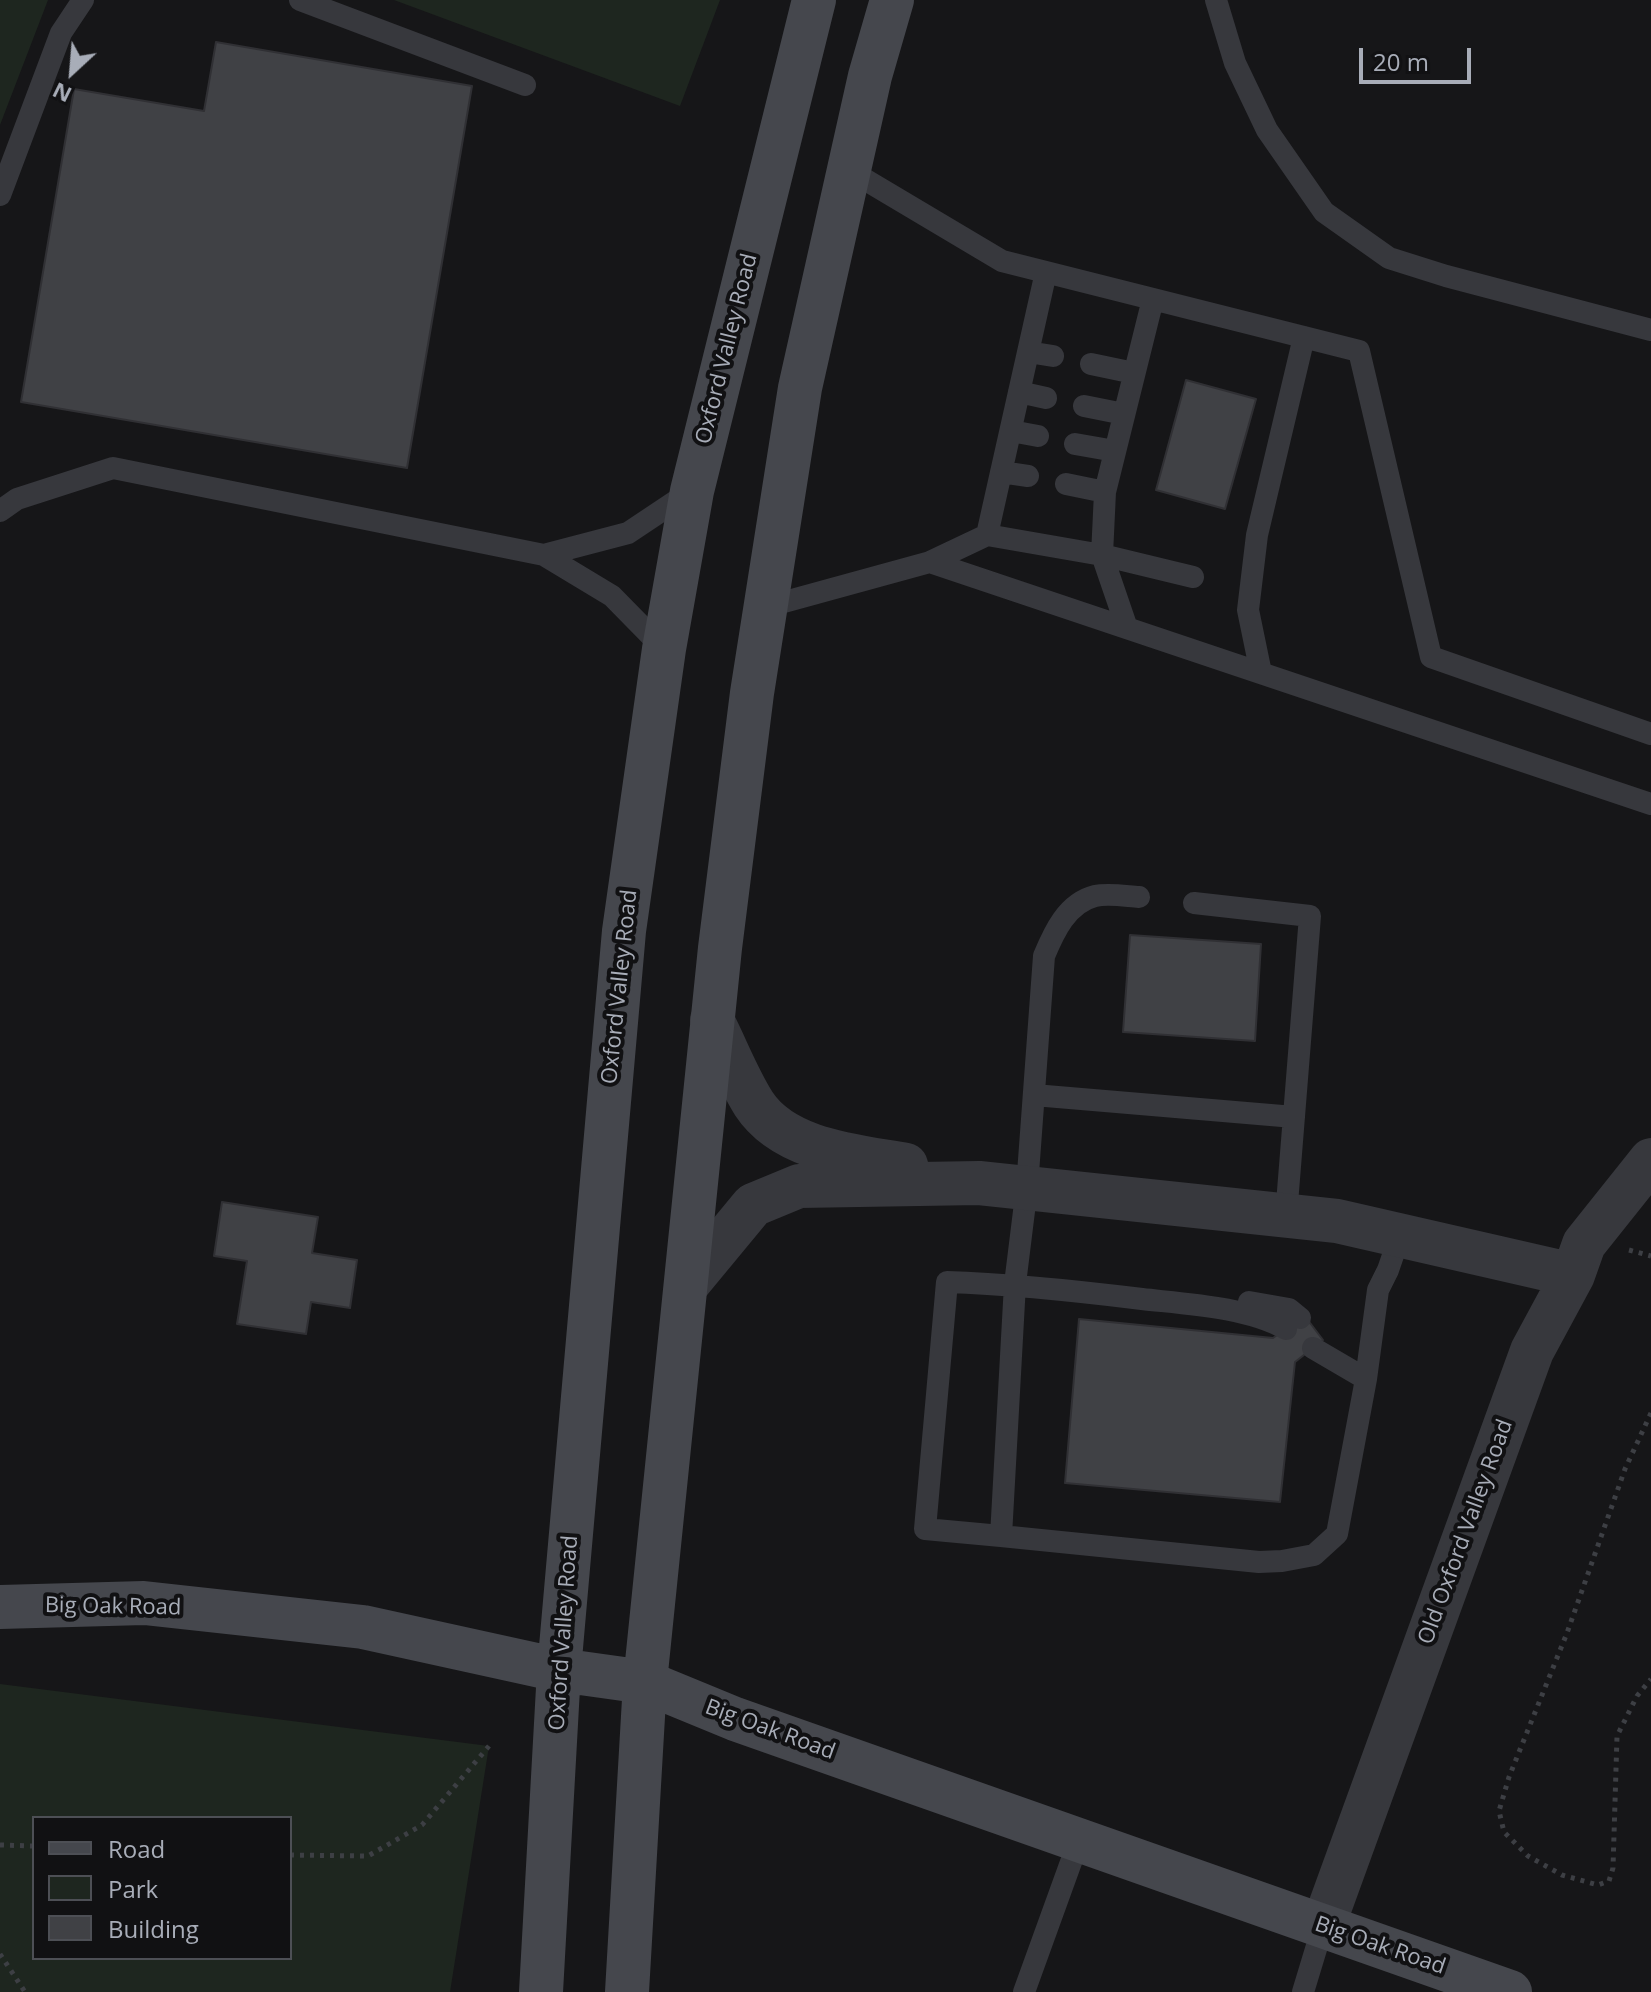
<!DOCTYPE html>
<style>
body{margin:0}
#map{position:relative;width:1651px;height:1992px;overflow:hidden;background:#161618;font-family:"Open Sans",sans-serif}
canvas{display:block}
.legend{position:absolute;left:32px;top:1816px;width:260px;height:144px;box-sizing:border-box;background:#111113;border:2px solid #4d4f55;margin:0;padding:10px 14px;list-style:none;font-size:24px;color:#a8adb8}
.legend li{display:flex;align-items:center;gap:16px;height:40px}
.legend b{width:40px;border:2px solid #4d4f55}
.north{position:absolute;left:32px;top:32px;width:80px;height:80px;-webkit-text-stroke:6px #111113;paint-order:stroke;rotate:206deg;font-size:22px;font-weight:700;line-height:32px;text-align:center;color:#a8adb8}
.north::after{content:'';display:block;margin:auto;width:28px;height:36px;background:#a8adb8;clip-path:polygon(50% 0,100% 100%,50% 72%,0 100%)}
.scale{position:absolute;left:1359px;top:48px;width:112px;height:36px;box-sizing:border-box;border:4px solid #a8adb8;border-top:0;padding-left:10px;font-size:24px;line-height:28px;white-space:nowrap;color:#a8adb8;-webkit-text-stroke:6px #111113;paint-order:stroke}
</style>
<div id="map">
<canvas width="1651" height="1992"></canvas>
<ul class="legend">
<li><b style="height:10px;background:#45474d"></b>Road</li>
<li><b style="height:22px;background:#1e261f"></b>Park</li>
<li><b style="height:22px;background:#404145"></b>Building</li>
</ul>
<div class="north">N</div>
<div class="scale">20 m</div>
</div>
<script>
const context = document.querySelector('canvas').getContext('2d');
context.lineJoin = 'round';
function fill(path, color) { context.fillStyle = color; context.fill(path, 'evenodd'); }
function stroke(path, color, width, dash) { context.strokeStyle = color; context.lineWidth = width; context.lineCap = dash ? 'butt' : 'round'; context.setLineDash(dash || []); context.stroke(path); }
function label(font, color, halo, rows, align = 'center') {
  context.font = font + ' "Open Sans",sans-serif'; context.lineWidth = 8; context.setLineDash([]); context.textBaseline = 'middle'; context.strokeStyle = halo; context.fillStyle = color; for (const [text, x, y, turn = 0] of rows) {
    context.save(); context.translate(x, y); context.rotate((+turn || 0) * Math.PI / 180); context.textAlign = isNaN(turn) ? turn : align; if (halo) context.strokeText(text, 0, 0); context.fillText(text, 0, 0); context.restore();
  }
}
fill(new Path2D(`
 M0,0h48l-48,125z
 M394,0h326l-40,106z
 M0,1684l489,62 -39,246h-450zM34,1818h256v140h-256z`), '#1e261f');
const building = new Path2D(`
 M216,42l256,44 -65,382 -386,-66 53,-313 130,22z
 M1186,380l70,19 -31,110 -69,-19z
 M1130,935l131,9 -6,97 -132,-9z
 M222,1202l96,15 -6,36 45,7 -7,48 -39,-6 -5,32 -69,-10 10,-63 -33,-5z
 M1304,1315l19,25 -28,22 -15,140 -215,-19 14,-164 194,19z`);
fill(building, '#404145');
stroke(building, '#303034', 2);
stroke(new Path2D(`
 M1629,1250l22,6
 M1651,1413l-26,56 -58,164 -58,144 -10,34 5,21 24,24 34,19 36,10 11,-4 4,-13 4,-132 20,-40 14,-17
 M0,1845l34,1
 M290,1855l78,1 54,-31 67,-79
 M0,1954l25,38`), '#3d3f44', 5, [4, 6]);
stroke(new Path2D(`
 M300,0l225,85
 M1216,0l19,63 32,67 57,82 65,46 57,18 205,54
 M849,170l153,91 357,90 72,306 220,77
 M0,195l61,-162 22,-33
 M1028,352l25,4
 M1091,364l43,9
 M1019,392l27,6
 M1084,406l40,8
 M1011,431l27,5
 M1075,444l40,7
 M1001,472l27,4
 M1066,484l39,8
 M0,511l17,-12 96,-31 431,87 68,41 52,53
 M987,535l115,20 91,22
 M544,555l84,-22 63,-42
 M930,562l721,242
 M766,607l164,-45 57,-27 59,-263
 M1127,628l-25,-73 3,-63 48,-193
 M1261,673l-13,-63 9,-75 47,-198
 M1139,897c-14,-1 -31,-4 -44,-1 -28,7 -41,36 -51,60l-17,231 -12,97 -14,252 258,26 23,-1 32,-6 23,-21 29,-155 12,-89 10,-20 12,-35
 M1194,903l116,13 -24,300
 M1034,1095l260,22
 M1249,1302l40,7 11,9
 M1313,1348l53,31
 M1001,1536l-76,-7 22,-247c66,2 130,9 195,17 45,5 105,8 144,30
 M1024,1992l55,-152
 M1303,1992l20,-66`), '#37383d', 22);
stroke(new Path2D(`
 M712,1020c14,27 25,57 42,84 31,47 102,52 152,61
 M686,1286l67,-81 46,-19 180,-3 358,38 236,54
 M1323,1926l209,-575 41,-76 11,-31 67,-84`), '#37383d', 44);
stroke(new Path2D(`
 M0,1607l144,-4 219,24 196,43 86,12 90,37 775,273
 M541,1992l18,-322 65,-739 40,-282 28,-158 122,-491
 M627,1992l18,-310 75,-734 32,-255 48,-305 70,-312 22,-76`), '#45474d', 44);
label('22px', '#a8adb8', '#111113', [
 ["Oxford Valley Road",727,349,-76],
 ["Oxford Valley Road",620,987,-84],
 ["Old Oxford Valley Road",1466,1532,-70],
 ["Big Oak Road",113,1607,1],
 ["Oxford Valley Road",564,1633,-86],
 ["Big Oak Road",770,1730,20],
 ["Big Oak Road",1380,1946,19]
]);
</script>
